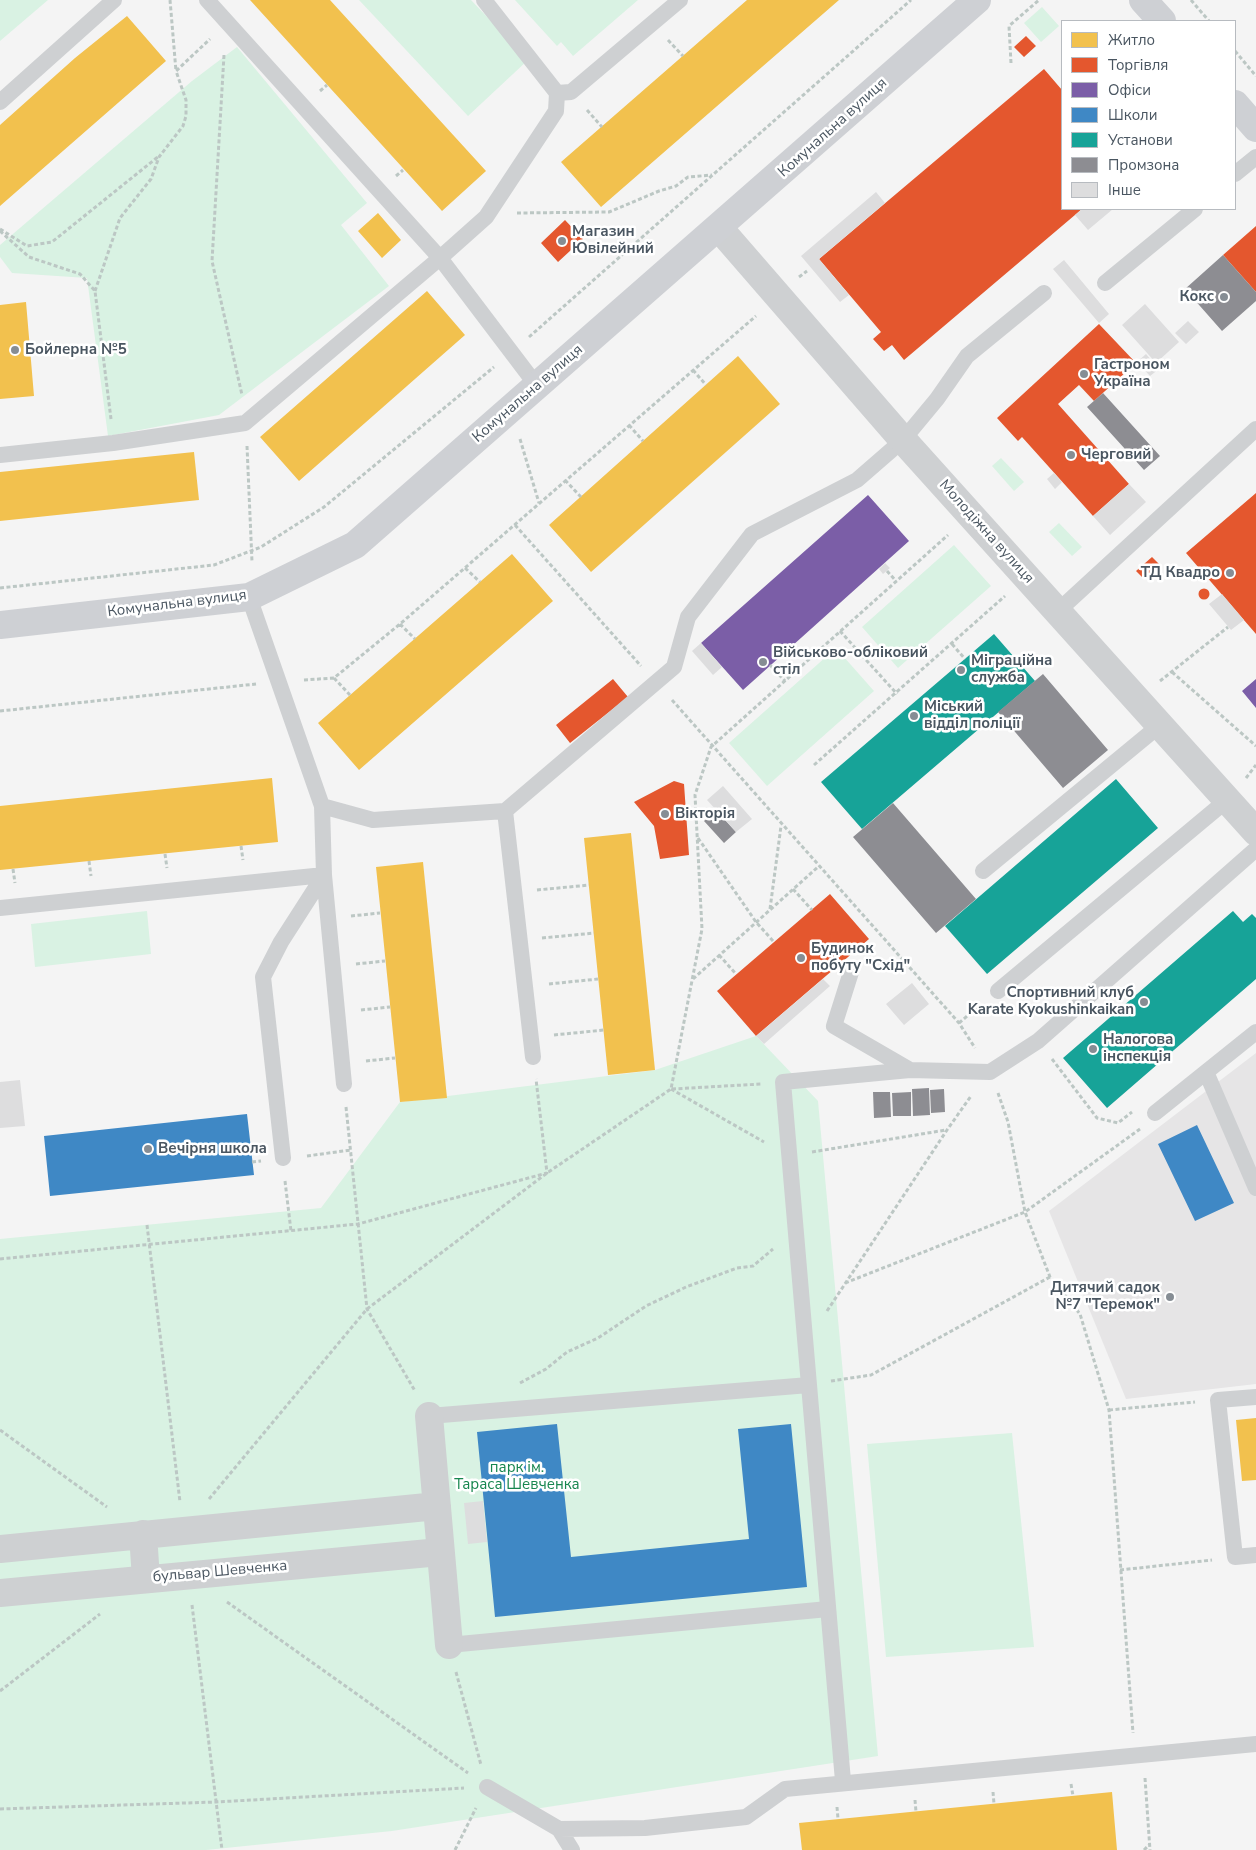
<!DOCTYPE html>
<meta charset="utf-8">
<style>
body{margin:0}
#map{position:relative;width:1256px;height:1850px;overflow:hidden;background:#f4f4f4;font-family:"Nunito Sans",sans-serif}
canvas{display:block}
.legend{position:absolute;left:1061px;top:20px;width:175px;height:190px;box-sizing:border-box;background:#fff;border:1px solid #b7bbc0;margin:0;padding:6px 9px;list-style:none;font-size:15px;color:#4a5661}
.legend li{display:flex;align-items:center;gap:10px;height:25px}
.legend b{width:25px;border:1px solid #b7bbc0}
</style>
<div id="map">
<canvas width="1256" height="1850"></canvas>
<ul class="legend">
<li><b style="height:14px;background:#f2c14e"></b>Житло</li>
<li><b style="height:14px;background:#e4572e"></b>Торгівля</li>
<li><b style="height:14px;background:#7b5ea7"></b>Офіси</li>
<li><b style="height:14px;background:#3f88c5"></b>Школи</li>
<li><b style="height:14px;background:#17a398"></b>Установи</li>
<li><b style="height:14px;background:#8d8d92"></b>Промзона</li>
<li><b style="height:14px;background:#ddddde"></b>Інше</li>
</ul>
</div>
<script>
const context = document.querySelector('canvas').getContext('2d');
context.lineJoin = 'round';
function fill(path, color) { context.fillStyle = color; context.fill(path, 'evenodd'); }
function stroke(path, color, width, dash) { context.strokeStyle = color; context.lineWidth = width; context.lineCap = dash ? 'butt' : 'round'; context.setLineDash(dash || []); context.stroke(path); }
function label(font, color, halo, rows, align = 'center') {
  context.font = font + ' "Nunito Sans",sans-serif'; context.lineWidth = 5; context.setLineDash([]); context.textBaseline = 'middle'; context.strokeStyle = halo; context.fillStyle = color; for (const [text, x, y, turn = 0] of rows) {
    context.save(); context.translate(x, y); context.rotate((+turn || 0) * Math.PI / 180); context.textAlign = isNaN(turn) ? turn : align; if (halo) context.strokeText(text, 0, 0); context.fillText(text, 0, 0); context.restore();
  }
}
fill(new Path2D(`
 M1256,1053v331l-130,15 -77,-188z`), '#e6e5e6');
fill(new Path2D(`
 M0,0h48l-48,41z
 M359,0h112l57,60 -60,56z
 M515,0h123l-65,56 -12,-14 -4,4z
 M1042,7l17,19 -18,16 -17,-19z
 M237,47l130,156 -26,22 48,61 -170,129 -111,21 -21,-158 -75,-5 -12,-16v-12l192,-164z
 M1001,458l23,24 -10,9 -22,-25z
 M1059,523l23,24 -10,9 -23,-24z
 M954,545l37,41 -93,82 -36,-41z
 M836,648l38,43 -107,95 -38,-43z
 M147,911l4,43 -116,13 -4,-43z
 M756,1036l62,65 60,655 -486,75 -186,19h-206v-611l321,-31 79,-106 255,-32z
 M1012,1433l22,214 -148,10 -19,-213z`), '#d9f2e3');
fill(new Path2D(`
 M250,0h80l156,171 -44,40z
 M747,0h92l-238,207 -40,-45z
 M127,16l39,45 -166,145v-81l75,-67z
 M378,213l23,27 -19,18 -24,-27z
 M427,291l38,44 -166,146 -39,-44z
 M26,302l8,94 -34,3v-94z
 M738,356l42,48 -189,168 -42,-47z
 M194,452l5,48 -199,21v-49z
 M512,554l41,47 -194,169 -41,-47z
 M272,778l6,64 -278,28v-64z
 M631,833l24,237 -47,5 -24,-237z
 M423,862l24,236 -47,4 -24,-235z
 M1256,1418v62l-14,1 -6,-61z
 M1112,1792l5,58h-315l-3,-27z`), '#f2c14e');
fill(new Path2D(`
 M1026,36l10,10 -12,11 -10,-10z
 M1044,69l18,21v119h20l-178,151 -12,-15 -8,6 -11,-12 8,-7 -62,-73z
 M565,220l18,19 -25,23 -17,-19z
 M1256,226v66l-33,-37z
 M1099,324l37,39 -42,38 -15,-16 -21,19 71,80 -36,32 -71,-79 -4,4 -21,-23z
 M1256,493v141l-70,-81z
 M1152,557l8,8 -16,14 -8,-8z
 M1198.5 594a5.5 5.5 0 1 1 11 0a5.5 5.5 0 1 1-11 0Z
 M613,679l15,18 -58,46 -14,-18z
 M674,781l10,3 5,71 -29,4 -6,-33 -20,-24z
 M830,894l39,45 -113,97 -39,-45z`), '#e4572e');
fill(new Path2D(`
 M868,495l41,46 -166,149 -42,-47z
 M1256,679v29l-14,-17z`), '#7b5ea7');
fill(new Path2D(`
 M247,1114l7,61 -204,21 -6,-60z
 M1197,1125l37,78 -39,18 -37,-77z
 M557,1424l14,133 178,-18 -11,-110 53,-5 16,163 -312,30 -18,-185z`), '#3f88c5');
fill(new Path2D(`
 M994,634l41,47 -173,148 -41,-47z
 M1116,779l42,49 -171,146 -42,-48z
 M1233,911l10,11 9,-8 4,4v61l-149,129 -44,-50z`), '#17a398');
fill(new Path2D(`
 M1223,255l33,37v9l-34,30 -37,-42z
 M1103,393l57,63 -16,14 -57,-63z
 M1043,674l65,76 -45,38 -65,-76z
 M893,803l83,96 -40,34 -83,-96z
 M716,810l20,22 -12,11 -20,-22z
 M929,1088l1,27 -17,1 -1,-27z
 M944,1089l1,23 -14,1 -1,-23z
 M873,1092h17l1,25 -17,1z
 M911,1092v24h-18l-1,-23z`), '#8d8d92');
fill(new Path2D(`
 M876,192l9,11 -66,56 30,36 -9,7 -39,-46z
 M1082,209h31l-25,21 -13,-15z
 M1064,260l45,54 -10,9 -46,-54z
 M1145,304l34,38 -23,21 -34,-38z
 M1188,321l11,11 -13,12 -11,-11z
 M1146,354l13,15 -9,7 -13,-14z
 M1054,473l8,9 -7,7 -8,-10z
 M1129,484l17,18 -36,33 -17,-19z
 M885,563l5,5 -7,6 -4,-5z
 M1222,594l22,26 -13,10 -22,-26z
 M701,643l21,24 -9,8 -21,-24z
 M723,786l29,33 -16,13 -29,-32z
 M823,979l7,7 -66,58 -8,-8z
 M912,983l17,21 -25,21 -18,-21z
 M20,1080l5,46 -25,2v-46z
 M483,1501l4,41 -19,2 -4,-41z`), '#ddddde');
stroke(new Path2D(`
 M170,0l6,71
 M1191,0l18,21
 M668,40l15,16
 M1235,51l21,25
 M224,55l-12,206 30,134
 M1011,63l-2,-37 30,-26
 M320,91l7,-6
 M587,110l15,17
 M396,176l7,-6
 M517,213l92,-1 50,-21 17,-5 12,-9 24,-2
 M0,229l27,17 25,-4 107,-86
 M0,231l29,26 51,17 15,17 16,128
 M799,277l8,-6
 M95,291l25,-73 31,-39 8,-22 24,-31 3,-10v-16l-10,-29 34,-32
 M529,337l382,-337
 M693,370l13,15
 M629,425l14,16
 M520,439l19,64
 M247,446l5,116
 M565,480l16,17
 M515,525l126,141
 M465,568l15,14
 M887,571l9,10
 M0,588l214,-23 47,-18 63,-40 170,-140
 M400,624l15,15
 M840,631l57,63
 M952,644l13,15
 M770,665l15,16
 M1172,672l84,74
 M334,678l16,17
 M304,680l30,-2 66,-54 356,-308
 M1160,681l68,-54
 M672,700l287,323 16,25
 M0,711l256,-27
 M814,765l191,-169
 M1246,778l10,-13
 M698,838l58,84 18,20
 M241,846l2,14
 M165,854l2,14
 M89,861l2,15
 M13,869l2,14
 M793,889l19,21
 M537,890l52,-5
 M770,909l11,-83
 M351,916l29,-3
 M542,938l52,-5
 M719,955l17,19
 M356,964l29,-3
 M693,979l126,-113
 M549,984l49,-5
 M361,1010l29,-3
 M959,1023l21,-18
 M554,1035l50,-5
 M1052,1059l45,59 21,5 14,-11
 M366,1061l29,-3
 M671,1089l93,53
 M672,1089l89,-5
 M998,1093l10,29 17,90 25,65 30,37 29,96 24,323
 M346,1107l21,202 48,82
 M812,1152l134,-22
 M307,1156l44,-6
 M252,1162l9,-1
 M285,1181l6,50
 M147,1225l33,277
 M0,1259l358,-35 189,-51 -11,-94
 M845,1283l180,-71 115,-83
 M827,1311l120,-181 24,-34
 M831,1381l40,-6 179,-98
 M520,1383l26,-14 21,-17 31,-14 48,-32 40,-19 51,-19 16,-2 20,-17
 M1109,1410l86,-8
 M0,1430l107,77
 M209,1499l158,-190 180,-136 124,-84 31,-160 -7,-134 16,-48 237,-212
 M1120,1570l92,-10
 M227,1602l241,171
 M192,1605l30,245
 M456,1672l25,93
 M0,1691l100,-77
 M1145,1778l5,72
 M1071,1784l2,12
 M993,1792l1,12
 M915,1800l1,12
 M837,1807l1,12
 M0,1809l216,-7 248,-14
 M455,1850l21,-42
 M1144,1850l5,-5`), '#bcc7c4', 3, [4, 2.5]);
stroke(new Path2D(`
 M484,0l73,93 -1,18 -70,106 -46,41 97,128
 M557,93l14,-1 109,-92
 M0,102l114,-102
 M1235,174l21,-17
 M1105,283l90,-74
 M0,455l113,-12 132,-20 195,-165 -233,-258
 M249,597l73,209 2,69 20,209
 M1058,611l198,-182
 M322,806l51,14 132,-9 28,246
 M505,811l169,-144 14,-50 64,-83 105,-54 46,-40 34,-41 30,-43 77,-63
 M983,871l177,-146
 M0,908l324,-33
 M852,969l-18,57 76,44 80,2 48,-31 218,-192
 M998,991l229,-191
 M1206,1072l50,116
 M1155,1113l101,-81
 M283,1158l-20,-181 18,-35 43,-67
 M809,1385l-26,-303 127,-12
 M1256,1397l-38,3 17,157 21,-2
 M429,1416l380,-31 34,396
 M449,1645l379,-36
 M487,1787l72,42 86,-1 101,-11 39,-28 471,-45
 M559,1829l13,21`), '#ced0d2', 16);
stroke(new Path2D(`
 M719,228l184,212 353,392
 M429,1416l20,229
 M143,1534l3,45
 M0,1549l437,-43
 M0,1593l440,-41`), '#ced0d2', 28);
stroke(new Path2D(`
 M1143,0l19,21
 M1235,104l21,24
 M0,625l249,-28 106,-52 622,-545`), '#ced0d4', 28);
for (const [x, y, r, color] of [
 [562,241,5,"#868d94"],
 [1224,297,5,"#868d94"],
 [15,350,5,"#868d94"],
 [1084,374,5,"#868d94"],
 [1071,455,5,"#868d94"],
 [1230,573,5,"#868d94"],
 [763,662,5,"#868d94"],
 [961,670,5,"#868d94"],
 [914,716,5,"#868d94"],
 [665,814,5,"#868d94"],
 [801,958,5,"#868d94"],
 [1144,1002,5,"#868d94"],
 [1093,1049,5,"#868d94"],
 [148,1149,5,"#868d94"],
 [1170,1297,5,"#868d94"]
]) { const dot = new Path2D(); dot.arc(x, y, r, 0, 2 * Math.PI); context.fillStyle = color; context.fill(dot); stroke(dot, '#fff', 2); }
label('15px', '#4a5661', '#fff', [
 ["Комунальна вулиця",833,128,-42],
 ["Комунальна вулиця",528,394,-41],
 ["Молодіжна вулиця",986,532,48],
 ["Комунальна вулиця",177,604,-7],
 ["бульвар Шевченка",220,1572,-5]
]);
label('bold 15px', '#4a5661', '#fff', [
 ["Магазин",572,232],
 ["Ювілейний",572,249],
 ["Кокс",1214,297,"right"],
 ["Бойлерна №5",25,350],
 ["Гастроном",1094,365],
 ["Україна",1094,382],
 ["Черговий",1081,455],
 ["ТД Квадро",1220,573,"right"],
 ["Військово-обліковий",773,653],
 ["стіл",773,670],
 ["Міграційна",971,661],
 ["служба",971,678],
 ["Міський",924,707],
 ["відділ поліції",924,724],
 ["Вікторія",675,814],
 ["Будинок",811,949],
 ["побуту \"Схід\"",811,966],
 ["Спортивний клуб",1134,993,"right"],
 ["Karate Kyokushinkaikan",1134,1010,"right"],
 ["Налогова",1103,1040],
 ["інспекція",1103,1057],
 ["Вечірня школа",158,1149],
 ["Дитячий садок",1160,1288,"right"],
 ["№7 \"Теремок\"",1160,1305,"right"]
], 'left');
label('15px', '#17864f', '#fff', [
 ["парк ім.",517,1468],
 ["Тараса Шевченка",517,1485]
]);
</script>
